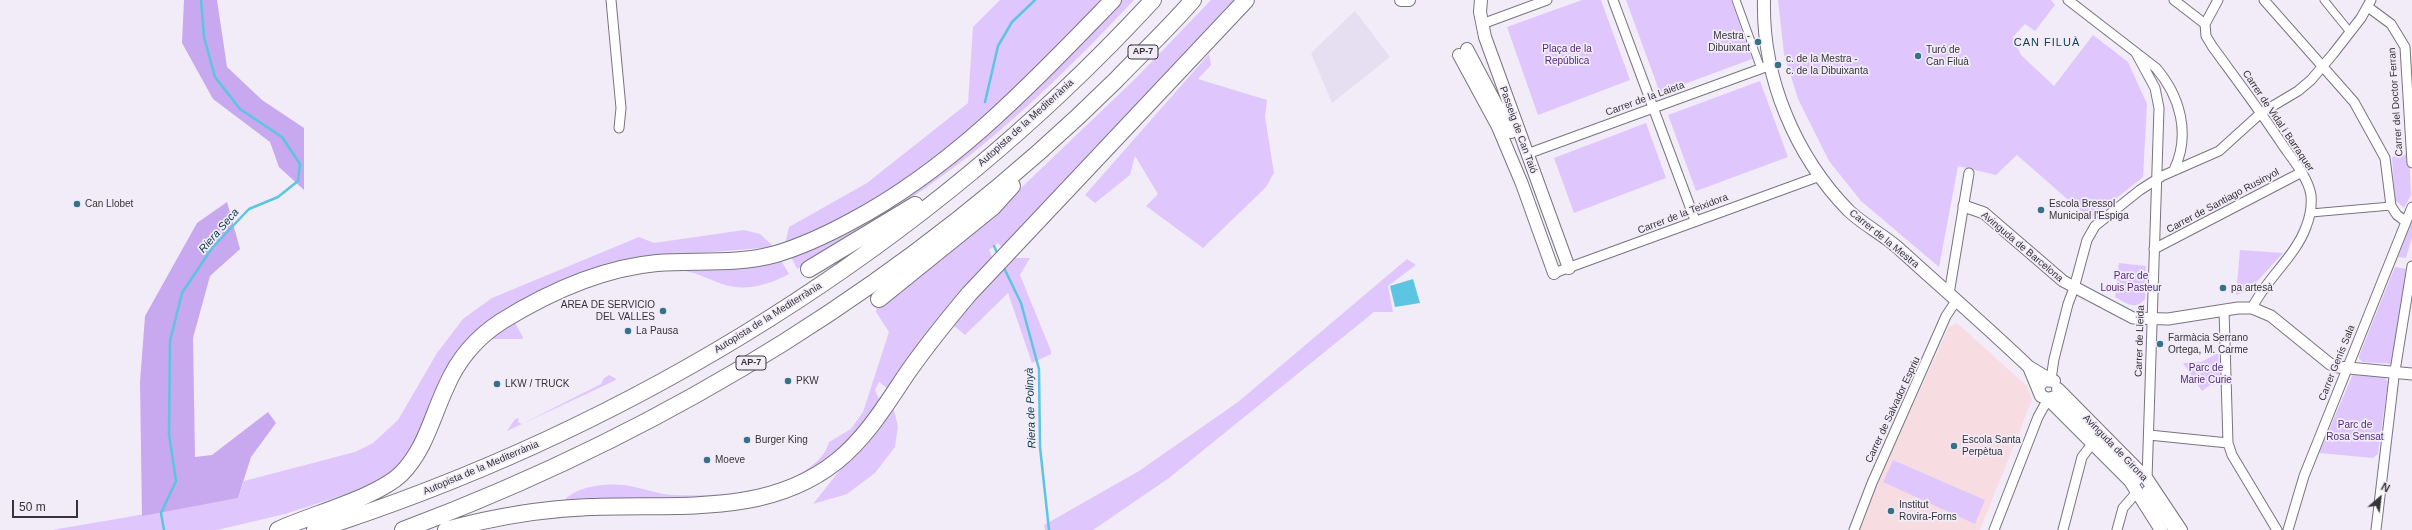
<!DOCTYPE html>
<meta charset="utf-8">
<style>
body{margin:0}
#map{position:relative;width:2412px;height:530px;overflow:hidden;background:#f1ecf8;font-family:Arial,sans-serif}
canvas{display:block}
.north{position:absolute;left:2360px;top:478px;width:40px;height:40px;-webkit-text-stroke:3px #f1ecf8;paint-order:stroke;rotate:28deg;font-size:11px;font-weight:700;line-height:16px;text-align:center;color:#363438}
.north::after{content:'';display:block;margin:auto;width:14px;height:18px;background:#363438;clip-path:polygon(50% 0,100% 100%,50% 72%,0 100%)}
.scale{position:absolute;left:12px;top:500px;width:66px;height:18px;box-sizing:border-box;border:2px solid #363438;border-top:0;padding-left:5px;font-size:12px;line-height:14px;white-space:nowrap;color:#363438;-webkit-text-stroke:3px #f1ecf8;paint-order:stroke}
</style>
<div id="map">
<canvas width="2412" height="530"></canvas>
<div class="north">N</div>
<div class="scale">50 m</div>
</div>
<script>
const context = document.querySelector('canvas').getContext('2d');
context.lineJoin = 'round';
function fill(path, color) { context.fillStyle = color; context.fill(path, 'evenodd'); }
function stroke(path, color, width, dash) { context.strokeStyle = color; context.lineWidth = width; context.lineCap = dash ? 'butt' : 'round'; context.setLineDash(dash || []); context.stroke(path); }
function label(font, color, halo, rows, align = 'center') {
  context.font = font + ' Arial,sans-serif'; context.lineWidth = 3.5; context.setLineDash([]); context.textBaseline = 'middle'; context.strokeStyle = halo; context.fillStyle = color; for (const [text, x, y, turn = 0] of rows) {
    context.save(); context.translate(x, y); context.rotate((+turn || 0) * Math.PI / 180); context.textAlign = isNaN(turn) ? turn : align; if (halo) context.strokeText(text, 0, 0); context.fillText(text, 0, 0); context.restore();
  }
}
fill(new Path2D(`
 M1355,11l35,46 -58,46 -21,-50z`), '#e6def1');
fill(new Path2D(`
 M1957,323l70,63 5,14 -52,130h-121l14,-38 76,-165z`), '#f7dde1');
fill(new Path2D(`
 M1000,0h103c-56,55 -110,114 -172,163 -44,34 -95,58 -146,81l4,-17 78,-44 101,-80 5,-76z
 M1119,0h15c-50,53 -103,106 -160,152 -54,42 -117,84 -177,117l-8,-16 106,-53z
 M1211,0h27l-235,249 -5,-6 -9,7 5,11 -104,129 -11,-8 -4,8 4,9 5,1 -10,17 -58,54 -67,27 -187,5c12,-17 43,-20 62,-18 17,2 34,10 51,10 42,1 87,0 124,-21 14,-8 26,-17 30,-32l22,-13 12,-17 26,-80 -13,-20 1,-6 120,-95 140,-134z
 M1582,0h19l29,80 -92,35 -31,-88z
 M1626,0h105l21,59 -92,34z
 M1778,0h273l4,5 -20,26 -10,-7 -12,13 8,18 33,31 39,-51 35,27 19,42 -4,73 -53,42 -73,-64 -21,20 -38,-9 -19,101 -78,-66 -32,-40 -31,-62 -14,-45z
 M1209,54l2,11 -13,14 69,21 -2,17 9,56 -8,14 -63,61 -57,-42 12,-12 -23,-38 -5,19 -35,28 -10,-8z
 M1760,81l28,76 -92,34 -28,-76z
 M1646,123l20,55 -92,35 -20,-55z
 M2409,154l2,41 -7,13 -9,-8 -3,-43z
 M2412,222v15l-6,21 -8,-1z
 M744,230l16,4 14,13 -145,12 -83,30 -48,26 -32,25 -25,36 -18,49 -18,36 -20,17 -32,14 -68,22 -68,16h-165l186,-32 6,-17 111,-29 18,-9 25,-23 39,-67 26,-34 29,-21 147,-61 15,6z
 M2240,250l43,3 -34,37 -13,5z
 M779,257l10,17c-20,11 -45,18 -67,10 -14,-5 -28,-13 -44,-14 -58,-4 -114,25 -163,53l8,14 -1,2h-31l13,-14 48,-26 80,-29z
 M1015,258h15l-10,17 31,76v3l-19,9 -24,-70 -43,42 -13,-11 39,-44z
 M1407,259l9,6 -28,21 5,26h-19l-205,166 -76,52h-48l-1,-5 95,-54 99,-69z
 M2119,263l27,3 -1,33c-10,12 -19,4 -30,-2z
 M2395,267l12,2 -14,95 -30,-2 -4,-3v-3z
 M2218,353l2,25 -18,13 -19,-28 18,-1z
 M2353,374l30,2 5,6 -10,72 -5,4 -54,-5z
 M609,375l6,3 1,2 -109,51 8,-12 4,-1 -1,4 4,2 79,-40 3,-6z
 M893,407l5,19 -3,21 -20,26 -28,21 -34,10 30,-38 26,-24z
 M1893,460l92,40 -10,24 -92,-42z`), '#dfc7fd');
fill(new Path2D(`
 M184,0h33l10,67 35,33 42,28v62l-25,-23 -9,-25 -57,-43 -31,-56z
 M227,202l13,47 -30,27 -17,62 2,119 17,-2 56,-43 8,11 -25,34 -13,41 -96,18 -2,-134 5,-66 52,-93z`), '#c8a8ef');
fill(new Path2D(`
 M1413,279l7,24 -25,4 -5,-21z`), '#5cc5e1');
stroke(new Path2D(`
 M985,102l13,-56 14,-24 23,-22
 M994,246l4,9
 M1003,266l18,37 18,66 1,78 9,83
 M164,530l-3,-17 15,-32 -7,-47 1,-93 12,-48 30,-45 37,-39 29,-12 20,-16 2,-17 -18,-27 -42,-28 -25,-32 -11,-40 -3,-37`), '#5cc5e1', 2.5);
const pedestrian = new Path2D(`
 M1736,0l25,69
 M2324,0l26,32
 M2311,213l80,-7
 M2060,402l78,79
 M2146,490l26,40`);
const minor = new Path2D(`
 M611,0l10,108 -2,20
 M1613,0l82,220
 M2068,0l88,68c24,28 35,66 18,102
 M2174,0l31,24 1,12 6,10c24,33 49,66 72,101 10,14 24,31 27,48 1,11 -1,22 -5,32 -11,30 -40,52 -54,81
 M2264,0l90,102 31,56 6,48 6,9 8,6
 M2368,7l23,17 14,23 7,116
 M1482,24l65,-24
 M2205,24l13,-24
 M2136,53l19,35 4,20 -12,371
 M1527,154l244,-89
 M2154,249l148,-77
 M1554,273l266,-97
 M1949,294l20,-121
 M2224,310l4,133 4,12 45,75
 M2051,379l3,-20 14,-55 6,-16 13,-48 8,-14 45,-36 22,-14 57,-25 42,-38 37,-22 13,-11 22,-26 28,-36 10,-18
 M2149,435l79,8
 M1854,530l18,-47 74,-167 10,-15
 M1994,530l44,-113 10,-18
 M2063,530l19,-73 10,-13
 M2117,530l6,-22 14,-16
 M2288,530l16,-54 108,-269
 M2376,530l18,-153 18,-111`);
const tertiary = new Path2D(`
 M1964,206l20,7 79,68 70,37 35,1 70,-11h14l19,8 59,48 8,3 74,7`);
const secondary = new Path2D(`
 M1401,0h8
 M1481,0l-1,12 5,25 84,231
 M1764,0c-2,77 31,156 85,211 15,14 33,23 48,36 44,40 89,79 132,120l20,12
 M1467,49l44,83
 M1459,55l39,72 24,57 32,89
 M2029,367l12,29 7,3 7,-2
 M2038,387l6,-7 10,1
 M2058,389l89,90 34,51
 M2048,399l82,82 31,49`);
const motorway = new Path2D(`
 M809,269l106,-64
 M879,299l114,-92 19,-21
 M278,530c34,-16 98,-32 123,-56 24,-24 31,-57 45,-87 12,-28 31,-50 56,-66 47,-29 100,-53 155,-58 40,-3 80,2 119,-9 27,-8 52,-20 76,-33 103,-55 181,-139 261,-221
 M315,530c319,-102 611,-284 838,-530
 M403,530c265,-99 511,-250 713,-450 26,-27 53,-52 77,-80
 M446,530c47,-13 95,-21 144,-23 84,-4 176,11 247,-46 30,-24 50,-58 71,-89 19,-27 40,-53 61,-78l277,-294`);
stroke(pedestrian, '#79747f', 9);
stroke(minor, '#79747f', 11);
stroke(tertiary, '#79747f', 13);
stroke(secondary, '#79747f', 14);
stroke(motorway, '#79747f', 18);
stroke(pedestrian, '#fff', 7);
stroke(minor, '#fff', 9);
stroke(tertiary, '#fff', 11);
stroke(secondary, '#fff', 12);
stroke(motorway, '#fff', 16);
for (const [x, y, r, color] of [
 [1758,42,4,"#367189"],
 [1918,56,4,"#367189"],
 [1778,65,4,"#367189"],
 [77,204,4,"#367189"],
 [2041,210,4,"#367189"],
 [2223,288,4,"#367189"],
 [663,311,4,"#367189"],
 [628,331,4,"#367189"],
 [2160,344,4,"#367189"],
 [788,381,4,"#367189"],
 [497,384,4,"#367189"],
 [747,440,4,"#367189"],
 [1954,446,4,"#367189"],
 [707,460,4,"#367189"],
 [1891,511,4,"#367189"]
]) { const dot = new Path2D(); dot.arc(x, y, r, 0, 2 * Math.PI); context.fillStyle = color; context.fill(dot); stroke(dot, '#f1ecf8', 1.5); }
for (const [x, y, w] of [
 [1143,52,30],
 [751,363,30]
]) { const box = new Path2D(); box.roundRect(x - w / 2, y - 7, w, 14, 3); context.fillStyle = '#f1ecf8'; context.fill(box); stroke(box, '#363438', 1); }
label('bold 9px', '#363438', null, [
 ["AP-7",1143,52],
 ["AP-7",751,363]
]);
label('10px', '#363438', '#f1ecf8', [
 ["Mestra -",1750,36,"right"],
 ["Dibuixant",1750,48,"right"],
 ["Turó de",1926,50],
 ["Can Filuà",1926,62],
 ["c. de la Mestra -",1786,59],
 ["c. de la Dibuixanta",1786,71],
 ["Can Llobet",85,204],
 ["Escola Bressol",2049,204],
 ["Municipal l'Espiga",2049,216],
 ["pa artesà",2231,288],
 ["AREA DE SERVICIO",655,305,"right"],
 ["DEL VALLES",655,317,"right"],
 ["La Pausa",636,331],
 ["Farmàcia Serrano",2168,338],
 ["Ortega, M. Carme",2168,350],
 ["PKW",796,381],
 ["LKW / TRUCK",505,384],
 ["Burger King",755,440],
 ["Escola Santa",1962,440],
 ["Perpètua",1962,452],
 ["Moeve",715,460],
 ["Institut",1899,505],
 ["Rovira-Forns",1899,517]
], 'left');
label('10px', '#54297b', '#f1ecf8', [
 ["Plaça de la",1567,49],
 ["República",1567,61],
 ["Parc de",2131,276],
 ["Louis Pasteur",2131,288],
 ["Parc de",2206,368],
 ["Marie Curie",2206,380],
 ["Parc de",2355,425],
 ["Rosa Sensat",2355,437]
]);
label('10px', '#363438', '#f1ecf8', [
 ["Carrer de la Laieta",1645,99,-20],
 ["Carrer del Doctor Ferran",2396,102,-94],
 ["Carrer de Vidal i Barraquer",2278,121,56],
 ["Autopista de la Mediterrània",1026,123,-42],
 ["Passeig de Can Taió",1518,130,70],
 ["Carrer de Santiago Rusinyol",2223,201,-28],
 ["Carrer de la Teixidora",1683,214,-21],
 ["Carrer de la Mestra",1884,239,39],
 ["Avinguda de Barcelona",2022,247,40],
 ["Autopista de la Mediterrània",768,318,-32],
 ["Carrer de Lleida",2140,341,-88],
 ["Carrer Genís Sala",2337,363,-68],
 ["Carrer de Salvador Espriu",1893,410,-65],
 ["Avinguda de Girona",2115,448,46],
 ["Autopista de la Mediterrània",481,468,-23]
]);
context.letterSpacing = '1px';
label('11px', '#114255', '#f1ecf8', [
 ["CAN FILUÀ",2047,43]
]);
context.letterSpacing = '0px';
label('italic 11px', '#083a46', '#f1ecf8', [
 ["Riera Seca",219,231,-49],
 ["Riera de Polinyà",1031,408,-92]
]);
</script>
